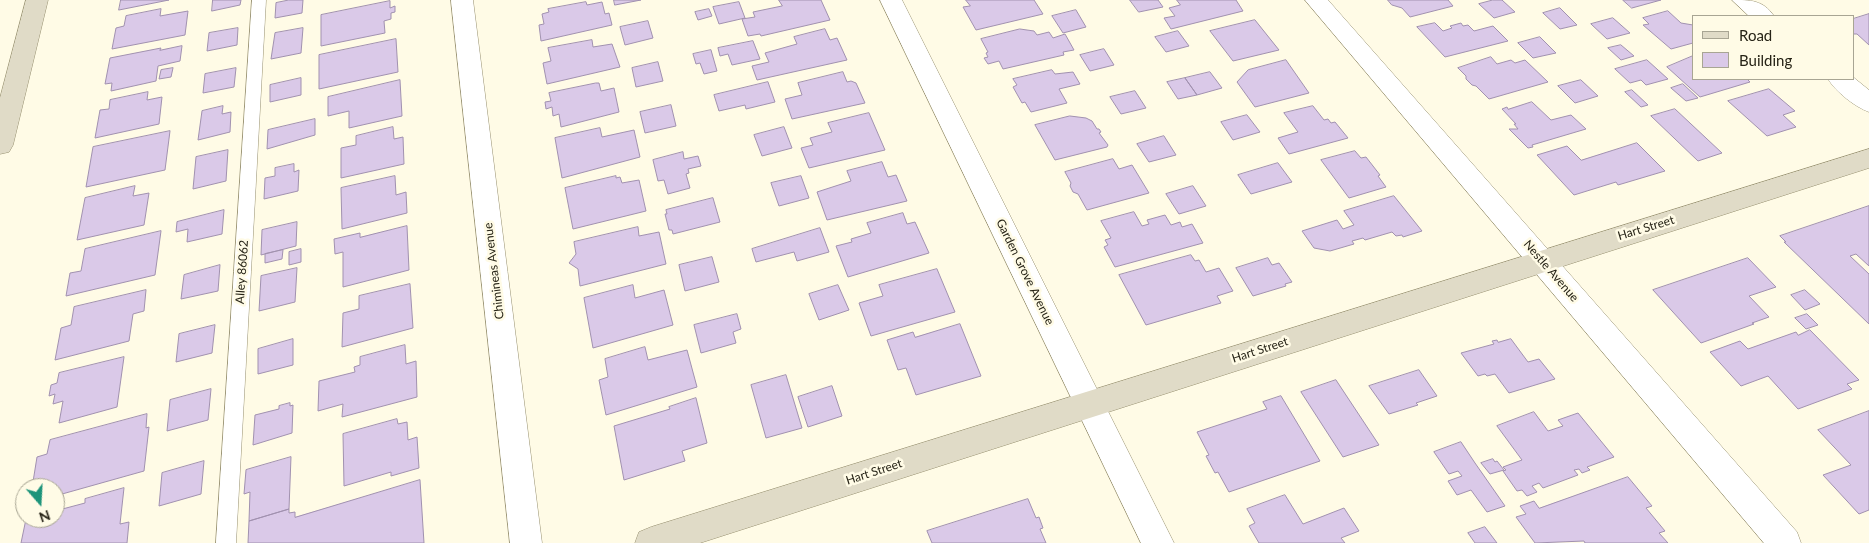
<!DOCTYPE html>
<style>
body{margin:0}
#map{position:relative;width:1869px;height:543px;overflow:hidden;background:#fffbe6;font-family:Lato,sans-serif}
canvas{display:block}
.legend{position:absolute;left:1692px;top:15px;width:162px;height:65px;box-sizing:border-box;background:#fffbe6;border:1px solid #a8a593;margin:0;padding:6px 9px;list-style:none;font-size:15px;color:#262316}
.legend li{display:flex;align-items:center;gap:10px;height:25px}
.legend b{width:25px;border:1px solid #a8a593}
.north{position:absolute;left:15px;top:478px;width:50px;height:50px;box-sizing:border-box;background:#fffbe6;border:1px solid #a8a593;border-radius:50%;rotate:161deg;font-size:14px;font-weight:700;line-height:20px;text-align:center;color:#262316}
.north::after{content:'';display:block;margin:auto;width:18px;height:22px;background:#1d947a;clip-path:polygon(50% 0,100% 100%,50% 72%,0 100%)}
</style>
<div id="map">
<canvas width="1869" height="543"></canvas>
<ul class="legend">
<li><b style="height:6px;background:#e0dbc7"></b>Road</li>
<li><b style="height:14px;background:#dac9e8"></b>Building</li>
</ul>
<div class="north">N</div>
</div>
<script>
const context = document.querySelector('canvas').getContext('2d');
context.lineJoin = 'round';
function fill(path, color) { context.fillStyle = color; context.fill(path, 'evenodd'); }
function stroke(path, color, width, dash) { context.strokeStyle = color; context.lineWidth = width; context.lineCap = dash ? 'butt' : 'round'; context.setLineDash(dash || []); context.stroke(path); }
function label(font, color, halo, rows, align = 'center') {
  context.font = font + ' Lato,sans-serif'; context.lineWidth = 5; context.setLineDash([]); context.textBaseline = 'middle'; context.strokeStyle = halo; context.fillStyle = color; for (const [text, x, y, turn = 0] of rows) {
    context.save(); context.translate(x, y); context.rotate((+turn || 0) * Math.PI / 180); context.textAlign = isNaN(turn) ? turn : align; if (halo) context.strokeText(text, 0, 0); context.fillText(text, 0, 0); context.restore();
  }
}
const building = new Path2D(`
 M121,0h48l-50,10z
 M213,0h28l-1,5 -28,6z
 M289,0h14l-1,13 -27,5 1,-15z
 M614,0h27l-26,5z
 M779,0h42l9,20 -69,16 -1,-2 -12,2 -6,-17 13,-2 -2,-5 29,-6z
 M966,0h68l9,14 -67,16 -13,-23 7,-1z
 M1130,0h28l5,7 -24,5z
 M1177,0h59l7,11 -72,18 -7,-11 11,-2 -6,-8 11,-3z
 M1388,0h60l5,6 -43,11 -8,-9 -10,-3z
 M1493,0h9l13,12 -21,6 -15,-14z
 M1623,0h38l-29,8z
 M390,1v7l5,-2v6l-4,1v6l-7,2 1,12 -64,13v-31z
 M586,2l1,3 15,-3 3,12 4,-1 3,12 -71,16 -2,-16 5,-1 -2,-10 7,-2 -1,-3z
 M739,2l6,16 -26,6 -6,-17z
 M1560,8l17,17 -17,4 -17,-16z
 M161,9l-1,7 28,-5 -3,24 -73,14 4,-21 8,-2 2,-10z
 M709,9l3,7 -14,4 -3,-8z
 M1076,10l10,17 -23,6 -11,-17z
 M1668,11l13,12 12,2v18l-22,6 -28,-24 6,-1 -6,-6z
 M1869,14v31l-12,-11h-4v-15z
 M1613,18l17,15 -23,6 -16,-15z
 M1255,20l24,30 -46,11 -23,-30z
 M648,21l5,17 -28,7 -5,-18z
 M1435,23l8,8 9,-3 -2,-2 11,-3 2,3 5,-1 6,6 19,-5 15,15 -63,16 -28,-30z
 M238,28l-1,17 -30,6 2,-18z
 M303,28l-2,25 -30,6 4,-26z
 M825,29l5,11 7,-2 10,22 -90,20 -5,-14 17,-4 -4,-9 32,-9 -3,-7z
 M1020,29l14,2 3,4 12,-3 4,6 12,-4 9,16 -11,2 1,3 -61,14 -4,-8 -11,3 -4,-6 4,-1 -2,-4 2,-1 -7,-13z
 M1178,31l11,15 -23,6 -11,-15z
 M1540,37l16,16 -23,5 -15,-15z
 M396,39l2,33 -79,17v-34z
 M592,40l1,7 19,-3 8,23 -73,17 -4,-21 8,-2 -3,-13z
 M753,41l7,18 -28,6 -4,-11 -8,2 -2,-8z
 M1621,45l13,11 -13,4 -13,-12z
 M182,46l-2,15 -22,5 -2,15 -45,10 1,-8 -7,1 5,-26 51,-10 -1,2z
 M1104,49l10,16 -24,6 -10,-16z
 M711,50l6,21 -13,3 -4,-11 -4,1 -3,-10z
 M1693,56v23h54l3,3 -50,15 -33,-30z
 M1491,57l6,7 14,-4 4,3 10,-3 23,22 -59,17 -13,-13 -4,-1 -6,-6v-3l-8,-8z
 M1286,60l23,33 -54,14 -18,-25 11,-12z
 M1647,60l21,19 -22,6 -5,-5 -11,3 -15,-14z
 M658,62l5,19 -27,6 -4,-19z
 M173,68l-2,9 -12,2 2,-9z
 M236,68l-2,19 -31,6 2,-19z
 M1052,70l3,4 18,-2 7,12 -21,5 8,14 -36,9 -6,-10 -3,1 -9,-16 4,-2 -4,-6z
 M843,72l4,10 4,-1 5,2 9,20 -73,16 -7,-20 17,-4 -4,-12z
 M1210,72l12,16 -25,7 -12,-17z
 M301,78v17l-31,7v-17z
 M1185,78l12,17 -19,4 -11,-17z
 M400,80l2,36 -53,12v-17l-21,5v-19z
 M1581,80l17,16 -23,7 -17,-17z
 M768,82l7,20 -29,7 -1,-4 -26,6 -5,-16z
 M596,83h3l2,8 13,-3 5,24 -58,15 -2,-13 -6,2 -1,-9 -6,2 -1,-7 6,-1 -2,-8z
 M1683,84l15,14 -12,3 -15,-13z
 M1769,89l26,22 -12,4 13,12 -29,9 -39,-35z
 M1632,90l16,15 -7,2 -16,-15z
 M1135,91l11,17 -25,6 -11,-17z
 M148,92l-1,8 15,-3 -3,27 -64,14 5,-28 9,-1 1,-9z
 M1532,102l19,18 20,-5 15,14 -54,16 1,2 -5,1 -19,-19h9l-4,-5h2l-14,-15 5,-2 1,2z
 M671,105l5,21 -31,7 -5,-21z
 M223,106l-1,8 9,-2 -1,20 -32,8 4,-29z
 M1313,106l11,14 4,-1 3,4 4,-1 13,16 -59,16 -11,-16 20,-6 -14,-19z
 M1675,109l47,44 -24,8 -47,-45z
 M869,113l16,37 -76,18 -8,-20 12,-3 -3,-7 22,-6 -4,-9z
 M1247,115l13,17 -27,8 -12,-18z
 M1070,116l16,2 6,3 5,8h2l2,3 -2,1 9,12 -1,2 -52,13 -20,-35z
 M315,119v16l-48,14 1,-19z
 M393,127l1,12 9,-2 1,27 -63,14v-30l15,-3v-9z
 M784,127l8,21 -30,8 -8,-21z
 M600,128l2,9 32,-7 6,27 -78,21 -7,-40z
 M170,131l-5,39 -79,17 7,-40z
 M1164,136l12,19 -27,7 -12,-18z
 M1637,143l28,28 -47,14 -2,-3 -42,13 -37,-40 30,-9 14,14z
 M228,150l-2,31 -33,8 3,-32z
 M1355,151l6,7 5,-1 14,18 -2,1 8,11 -37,11 -28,-38z
 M683,152l1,7 14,-3 3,10 -13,3 1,4 -3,1 4,14 -22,6 -4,-14 -6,1 -5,-21z
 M1113,159l6,10 13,-4 17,28 -62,17 -9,-16 -5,-2 -3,-6 1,-3 -6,-11z
 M882,162l6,15 8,-2 11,26 -80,19 -10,-28 34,-11 -4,-10z
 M1278,163l14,19 -41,12 -13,-19z
 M294,164v8l5,-2 -1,21 -34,8 1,-21 10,-2v-8z
 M395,176l1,19 10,-3 1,21 -65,16 -1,-41z
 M616,176v2l4,-1 2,6 17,-3 7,31 -73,18 -8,-41z
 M801,176l8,22 -30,8 -8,-23z
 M135,186l-2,10 16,-3 -5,32 -67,15 8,-42z
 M1193,186l13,20 -27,8 -13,-20z
 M1394,196l28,35 -19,6 -1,-2 -6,1 -4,-4 -27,8 -2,-2 -11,3 2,3 -24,7 -16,-3 -12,-17 35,-11 6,9 11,-4 -10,-14z
 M713,198l7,24 -47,12 -1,-4h-3l-4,-16h2l-1,-4z
 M1869,206v60l-13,-12 -6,2 19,18v50l-85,-82h2l-6,-6z
 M224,210l-2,24 -35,8 1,-13 -12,3 1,-10z
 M1134,212l8,14 7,-2 -2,-4 18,-5 6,10 9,-3 2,5 10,-3 11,19 -88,24 -11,-20 4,-2 -3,-5 6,-2 -10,-17z
 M903,213l4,11 8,-2 14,31 -81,24 -12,-31 16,-4 -1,-3 20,-6 -4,-10z
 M297,222l-1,24 -35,9 1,-25z
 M407,226l2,44 -66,17v-35l-8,2 -1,-15 26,-6v4z
 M638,227l1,9 20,-4 7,32 -86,22 -2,-17 -9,-6 7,-9 -2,-12z
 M820,228l9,24 -32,9 -3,-9 -38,10 -4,-13z
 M161,231l-6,44 -89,21 4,-23 11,-2 4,-22z
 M301,249v13l-12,3v-13z
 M283,250l-1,9 -17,4v-9z
 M1191,255l4,6 4,-1 7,12 13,-4 14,23 -16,5 4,7 -75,22 -27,-50z
 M712,257l7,25 -34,9 -6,-26z
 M1268,258l4,7 7,-2 13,19 -7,2 1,2 -33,10 -17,-28z
 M1748,258l28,29 -27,9 20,21 -17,6 2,1 -53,19 -48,-53z
 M220,265l-2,26 -37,8 3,-24z
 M297,268l-2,34 -36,9 2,-35z
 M937,269l18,43 -84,24 -12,-33 24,-7 -4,-11z
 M410,284l3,44 -71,19 1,-34 16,-4v-13z
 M633,285l2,13 29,-8 9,35 -80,23 -9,-50z
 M838,285l11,25 -30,10 -10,-26z
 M146,290l-2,21 -11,3 -4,27 -74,19 6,-32 10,-3 3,-18z
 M1805,290l15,14 -15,6 -14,-15z
 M737,314l4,15 -8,3 3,11 -35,10 -7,-28z
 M1807,314l11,11 -12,4 -11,-11z
 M960,324l21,52 -65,19 -10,-27 -8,2 -11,-30 26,-8 2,5z
 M215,325l-3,28 -36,9 3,-28z
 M1810,330l49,50 -12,4 5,5 -54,20 -30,-33 -27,10 -31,-34 30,-11 8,8 48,-17 2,3z
 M293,339v26l-35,9v-25z
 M1511,339l17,23 11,-3 16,20 -46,14 -14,-19 -8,2 -2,-2 -7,2 -17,-23 33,-9 -2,-3 5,-1 1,2z
 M405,345l1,19 10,-3 1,36 -75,20 1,-13 -25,7 1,-30 36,-9 -1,-5 6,-2v-8z
 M645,347l3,13 39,-10 10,37 -91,28 -7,-35 9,-3 -3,-18z
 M124,357l-7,50 -58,16 4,-22 -10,3 2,-10 -6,2 2,-11 6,-2 2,-10z
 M1419,370l18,26 -21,7 2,2 -29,9 -20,-28z
 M786,375l16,53 -36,10 -15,-53z
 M1336,380l43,65 -36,12 -42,-65z
 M832,386l10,30 -34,11 -10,-30z
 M211,389l-3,31 -41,11 3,-31z
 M1281,396l39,65 -91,31 -11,-20 -3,1 -9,-17 3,-1 -12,-23 70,-23 -4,-7z
 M696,398l11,45 -25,8 3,10 -61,19 -10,-54 56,-17 -1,-2z
 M290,403v3l3,-1 -1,28 -39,12 2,-30 24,-6v-3z
 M1869,411v99l-10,4 -36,-39 28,-10 -33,-35z
 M1534,412l14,19 15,-5 -5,-6 20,-7 36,44 -27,10 3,3 -8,3 -3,-4 -5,1 4,5 -35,13 -4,-5 -7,3 5,6 -10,4 -5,-6 -5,1 -14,-20 3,-1 -3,-3 19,-7 -25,-34z
 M147,414l-1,14 3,-1 -5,44 -89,25v-8h-23l5,-31 10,-3 3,-14z
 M397,419l1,5 9,-2 1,18 9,-3 2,31 -28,8v-4l-47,14 -1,-52z
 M1461,442l14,21 30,43 -18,6 -16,-22 -14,5 -9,-14 14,-5 -4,-5 -9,3 -15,-22z
 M291,457l-2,52 -40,12 1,-29 -6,2 2,-24z
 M1493,459l2,3 2,-1 7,9 -14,4 -9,-11z
 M204,461l-3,33 -42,12 3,-33z
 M1628,477l24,29 -6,2 19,23 -6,2 9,10h-83l-1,-2 -49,2 -19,-26 10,-3 -6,-8 14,-5 5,7z
 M420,480l4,63h-176l1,-22 40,-12v4l6,-1v5z
 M124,488l-4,36 9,-2 -2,21h-106l5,-24 29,-1v-7l30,-8v-4z
 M1285,495l18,29 41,-16 15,23 -18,7 4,5h-86l-10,-17 6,-3 -8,-14z
 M1028,499l8,19 3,-1 4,11 -3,1 6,14h-114l-5,-12z
 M1485,527l12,16h-22l-7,-10z`);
fill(building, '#dac9e8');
stroke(building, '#a191af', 1);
const lane = new Path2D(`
 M252,0h14l-30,543h-20z`);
const street = new Path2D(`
 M451,0h22l69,543h-32z
 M880,0h22l272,543h-33z
 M1305,0h23l469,532 4,11h-37z
 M1732,0c19,0 31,0 42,16h-25z
 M1853,77l16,13v22c-14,-5 -33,-20 -41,-33h25z`);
const secondary = new Path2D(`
 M26,0h22l-35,145 -4,7 -9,2v-56z
 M1869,149v19l-1169,375h-65l4,-11 12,-5z`);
stroke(lane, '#979070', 1);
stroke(street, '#979070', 1);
stroke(secondary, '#979070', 1);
fill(lane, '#fff');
fill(street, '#fff');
fill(secondary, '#e0dbc7');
label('12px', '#262316', '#fffbe6', [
 ["Hart Street",1646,228,-17],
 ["Chimineas Avenue",494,271,-97],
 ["Nestle Avenue",1551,271,49],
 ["Alley 86062",242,272,-86],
 ["Garden Grove Avenue",1025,272,64],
 ["Hart Street",1260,350,-18],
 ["Hart Street",874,472,-18]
]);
</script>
